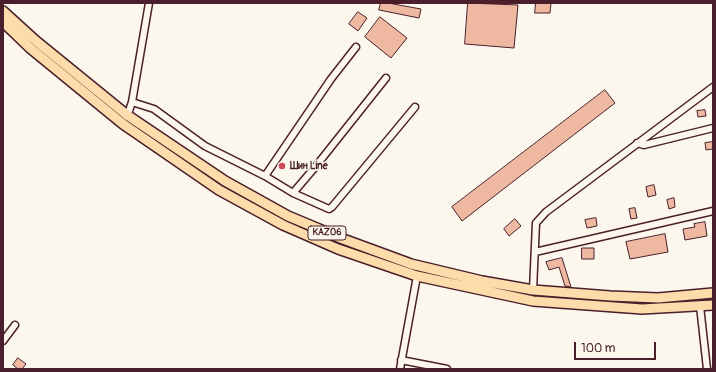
<!DOCTYPE html>
<meta charset="utf-8">
<style>
body{margin:0}
#map{position:relative;width:716px;height:372px;overflow:hidden;background:#fbf7ec;font-family:Pangolin,sans-serif}
canvas{display:block}
.frame{position:absolute;inset:0;border:4px solid #4a1f2b;pointer-events:none}
.scale{position:absolute;left:574px;top:342px;width:82px;height:18px;box-sizing:border-box;border:2px solid #4a1f2b;border-top:0;padding-left:5px;font-size:12px;line-height:14px;white-space:nowrap;color:#4a1f2b;-webkit-text-stroke:3px #fbf7ec;paint-order:stroke}
</style>
<div id="map">
<canvas width="716" height="372"></canvas>
<div class="frame"></div>
<div class="scale">100 m</div>
</div>
<script>
const context = document.querySelector('canvas').getContext('2d');
context.lineJoin = 'round';
function fill(path, color) { context.fillStyle = color; context.fill(path, 'evenodd'); }
function stroke(path, color, width, dash) { context.strokeStyle = color; context.lineWidth = width; context.lineCap = dash ? 'butt' : 'round'; context.setLineDash(dash || []); context.stroke(path); }
function label(font, color, halo, rows, align = 'center') {
  context.font = font + ' Pangolin,sans-serif'; context.lineWidth = 3; context.setLineDash([]); context.textBaseline = 'middle'; context.strokeStyle = halo; context.fillStyle = color; for (const [text, x, y, turn = 0] of rows) {
    context.save(); context.translate(x, y); context.rotate((+turn || 0) * Math.PI / 180); context.textAlign = isNaN(turn) ? turn : align; if (halo) context.strokeText(text, 0, 0); context.fillText(text, 0, 0); context.restore();
  }
}
const building = new Path2D(`
 M381,3h7l33,6 -2,9 -40,-8z
 M468,3l50,2 -4,43 -49,-4z
 M536,3h15l-1,10h-15z
 M358,12l9,6 -9,13 -9,-7z
 M380,17l27,21 -16,20 -26,-21z
 M605,90l10,13 -153,118 -10,-14z
 M705,110l1,6 -8,1 -1,-6z
 M713,142v7l-7,1 -1,-7z
 M654,185l2,10 -8,2 -2,-10z
 M674,198l1,9 -6,2 -2,-9z
 M635,208l2,10 -6,1 -2,-10z
 M596,218l1,8 -10,2 -2,-8z
 M515,219l6,7 -12,10 -5,-7z
 M705,222l2,14 -22,4 -2,-11 12,-2 -1,-3z
 M665,234l3,18 -38,7 -4,-17z
 M582,248h12v11h-12z
 M562,258l9,29h-1l-5,-1 -6,-19 -10,3 -3,-8z
 M18,358l8,6 -4,5h-4l-5,-4z`);
fill(building, '#eeb9a0');
stroke(building, '#4a1f2b', 1);
const minor = new Path2D(`
 M132,102l22,7 51,37 60,30 28,17 36,16 3,-2 83,-100
 M127,117l5,-15 17,-99
 M637,143l7,2 69,-17
 M265,176l66,-97 25,-32
 M293,193l23,-27 70,-88
 M535,252l178,-41
 M533,290l3,-67 10,-11 167,-125
 M700,306l7,63
 M3,341l12,-16
 M401,360l46,9
 M400,369l17,-93`);
const highway = new Path2D(`
 M3,11l33,30 91,74 98,66 63,35 55,23 68,25 71,17 51,9 77,6 48,2 55,-5
 M3,22l27,26 93,76 96,66 64,35 55,24 79,27 116,25 109,8 71,-4`);
stroke(minor, '#4a1f2b', 9);
stroke(highway, '#4a1f2b', 12);
stroke(minor, '#fbf7ec', 6);
stroke(highway, '#fcdcab', 9);
for (const [x, y, r, color] of [
 [282,166,4,"#d1495b"]
]) { const dot = new Path2D(); dot.arc(x, y, r, 0, 2 * Math.PI); context.fillStyle = color; context.fill(dot); stroke(dot, '#fbf7ec', 1.5); }
for (const [x, y, w] of [
 [327,233,38]
]) { const box = new Path2D(); box.roundRect(x - w / 2, y - 7, w, 14, 3); context.fillStyle = '#fbf7ec'; context.fill(box); stroke(box, '#4a1f2b', 1); }
label('bold 9px', '#4a1f2b', null, [
 ["KАZ06",327,233]
]);
label('bold 10px', '#4a1f2b', '#fbf7ec', [
 ["Шин Line",290,166]
], 'left');
</script>
